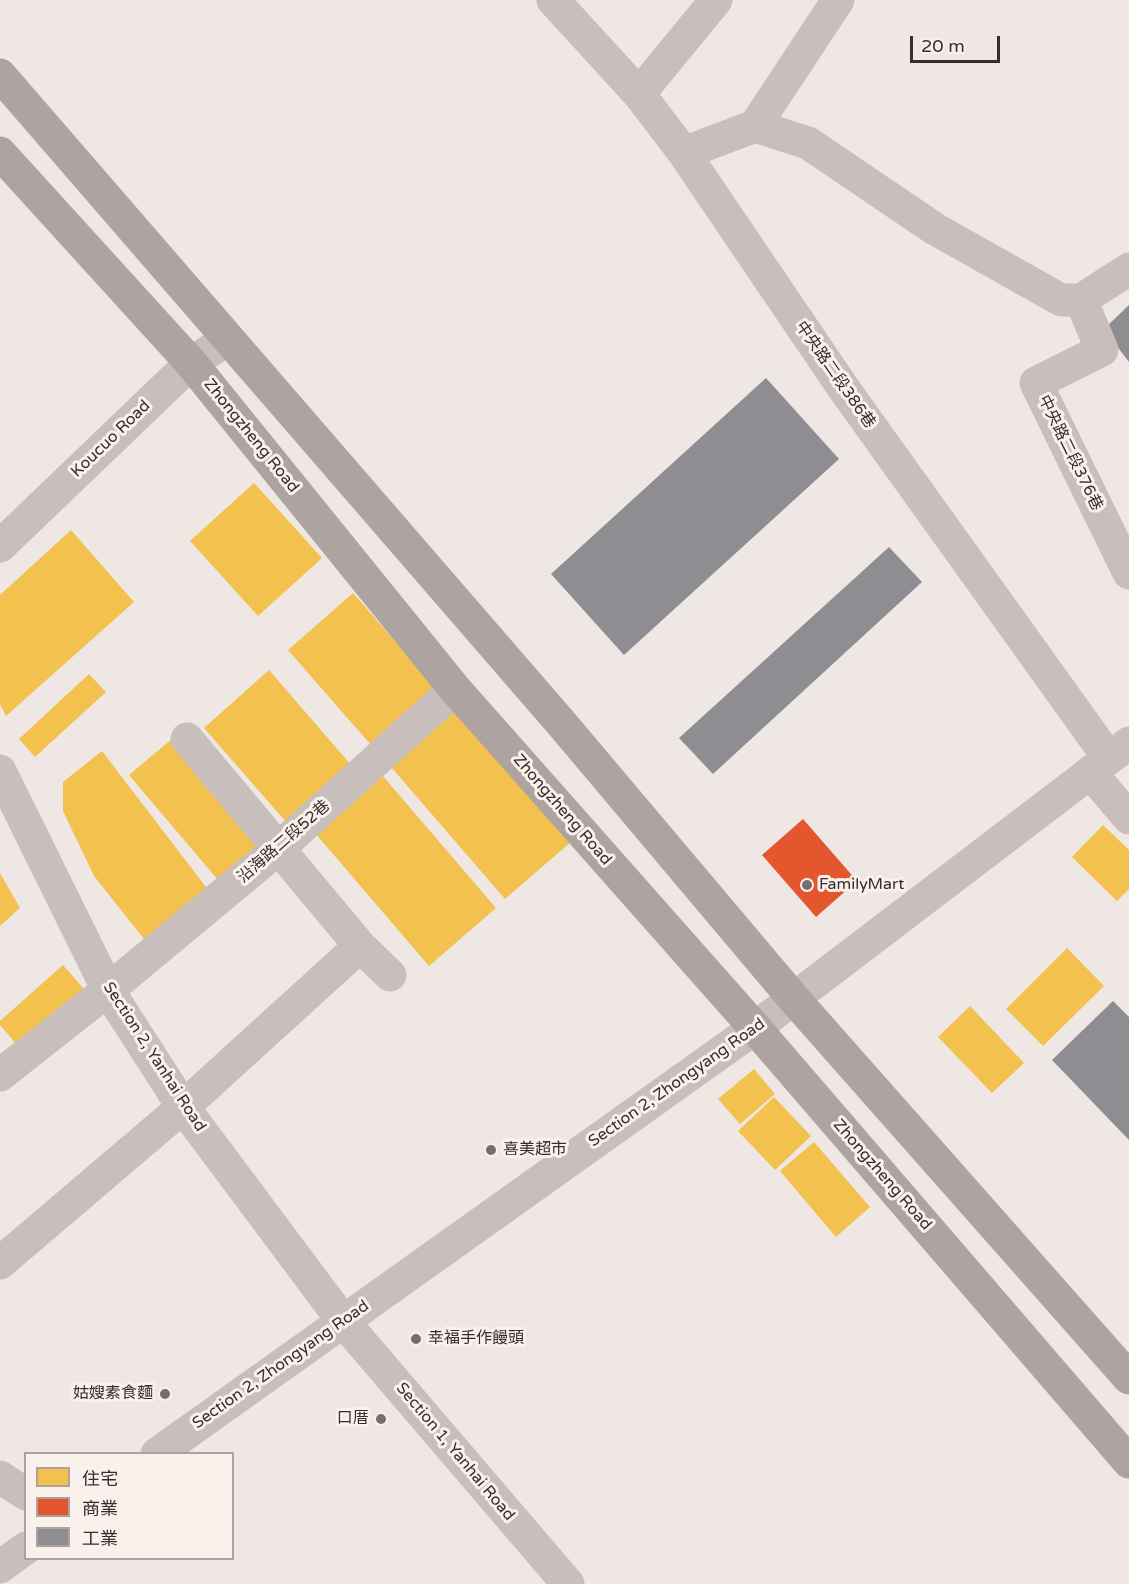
<!DOCTYPE html>
<meta charset="utf-8">
<style>
body{margin:0}
#map{position:relative;width:1129px;height:1584px;overflow:hidden;background:#eee7e4;font-family:"Varela Round","Noto Sans TC",sans-serif}
canvas{display:block}
.legend{position:absolute;left:24px;top:1452px;width:210px;height:108px;box-sizing:border-box;background:#faf1ec;border:2px solid #ada29e;margin:0;padding:8px 10px;list-style:none;font-size:18px;color:#392c2a}
.legend li{display:flex;align-items:center;gap:12px;height:30px}
.legend b{width:30px;border:2px solid #ada29e}
.scale{position:absolute;left:910px;top:36px;width:90px;height:27px;box-sizing:border-box;border:3px solid #392c2a;border-top:0;padding-left:8px;font-size:18px;line-height:21px;white-space:nowrap;color:#392c2a;-webkit-text-stroke:4px #faf1ec;paint-order:stroke}
</style>
<div id="map">
<canvas width="1129" height="1584"></canvas>
<ul class="legend">
<li><b style="height:16px;background:#f2c14e"></b>住宅</li>
<li><b style="height:16px;background:#e4572e"></b>商業</li>
<li><b style="height:16px;background:#8d8d92"></b>工業</li>
</ul>
<div class="scale">20 m</div>
</div>
<script>
const context = document.querySelector('canvas').getContext('2d');
context.lineJoin = 'round';
function fill(path, color) { context.fillStyle = color; context.fill(path, 'evenodd'); }
function stroke(path, color, width, dash) { context.strokeStyle = color; context.lineWidth = width; context.lineCap = dash ? 'butt' : 'round'; context.setLineDash(dash || []); context.stroke(path); }
function label(font, color, halo, rows, align = 'center') {
  context.font = font + ' "Varela Round","Noto Sans TC",sans-serif'; context.lineWidth = 6; context.setLineDash([]); context.textBaseline = 'middle'; context.strokeStyle = halo; context.fillStyle = color; for (const [text, x, y, turn = 0] of rows) {
    context.save(); context.translate(x, y); context.rotate((+turn || 0) * Math.PI / 180); context.textAlign = isNaN(turn) ? turn : align; if (halo) context.strokeText(text, 0, 0); context.fillText(text, 0, 0); context.restore();
  }
}
fill(new Path2D(`
 M254,483l68,75 -64,58 -68,-75z
 M71,530l63,72 -128,114 -6,-12v-109z
 M353,593l83,95 -65,57 -83,-95z
 M269,670l83,96 -65,57 -83,-95z
 M89,674l17,18 -71,65 -16,-18z
 M452,701l120,140 -67,58 -120,-139z
 M172,739l89,105 -43,36 -89,-105z
 M102,751l107,140 -65,48 -50,-63 -31,-65v-29z
 M376,768l120,140 -67,58 -120,-140z
 M1103,825l26,25v39l-12,12 -45,-44z
 M0,873l20,35 -20,18z
 M1067,948l37,38 -61,60 -37,-37z
 M63,965l21,24 -66,57 -18,-21v-4z
 M970,1006l54,57 -32,30 -54,-56z
 M754,1069l21,25 -35,30 -22,-25z
 M774,1097l37,39 -36,34 -37,-39z
 M814,1142l56,65 -34,30 -56,-66z`), '#f2c14e');
fill(new Path2D(`
 M803,819l54,62 -41,36 -54,-62z`), '#e4572e');
fill(new Path2D(`
 M1129,305v57l-25,-33z
 M766,378l73,81 -215,196 -73,-81z
 M889,547l33,35 -209,192 -34,-36z
 M1113,1001l16,16v123l-77,-80z`), '#8d8d92');
stroke(new Path2D(`
 M553,0l86,94 45,59 160,236 264,368
 M639,94l77,-94
 M755,126l83,-126
 M684,153l71,-27 53,17 127,86 126,71h20l48,-31
 M1081,300l21,50 -66,33 93,190
 M0,546l191,-183 37,-24
 M187,739l173,207 30,29
 M0,771l108,219 75,117 160,214 225,263
 M1090,772l39,46
 M0,1075l108,-85 171,-142 176,-159
 M0,1263l183,-156 177,-161
 M157,1454l598,-426 374,-285
 M0,1477l26,17
 M0,1567l26,-19`), '#c8bfbc', 33);
stroke(new Path2D(`
 M0,75l562,649 232,275 335,379
 M0,153l191,210 264,326 300,339 374,434`), '#ada4a1', 33);
for (const [x, y, r, color] of [
 [807,885,6,"#786d6b"],
 [491,1150,6,"#786d6b"],
 [416,1339,6,"#786d6b"],
 [165,1394,6,"#786d6b"],
 [381,1419,6,"#786d6b"]
]) { const dot = new Path2D(); dot.arc(x, y, r, 0, 2 * Math.PI); context.fillStyle = color; context.fill(dot); stroke(dot, '#faf1ec', 2); }
label('16px', '#392c2a', '#faf1ec', [
 ["中央路二段386巷",835,375,55],
 ["Zhongzheng Road",251,436,51],
 ["Koucuo Road",111,439,-44],
 ["中央路二段376巷",1070,453,64],
 ["Zhongzheng Road",562,810,49],
 ["沿海路二段52巷",284,842,-41],
 ["Section 2, Yanhai Road",154,1057,57],
 ["Section 2, Zhongyang Road",677,1083,-35],
 ["Zhongzheng Road",882,1175,49],
 ["Section 2, Zhongyang Road",281,1365,-35],
 ["Section 1, Yanhai Road",455,1452,50]
]);
label('16px', '#392c2a', '#faf1ec', [
 ["FamilyMart",819,885],
 ["喜美超市",503,1150],
 ["幸福手作饅頭",428,1339],
 ["姑嫂素食麵",153,1394,"right"],
 ["口厝",369,1419,"right"]
], 'left');
</script>
